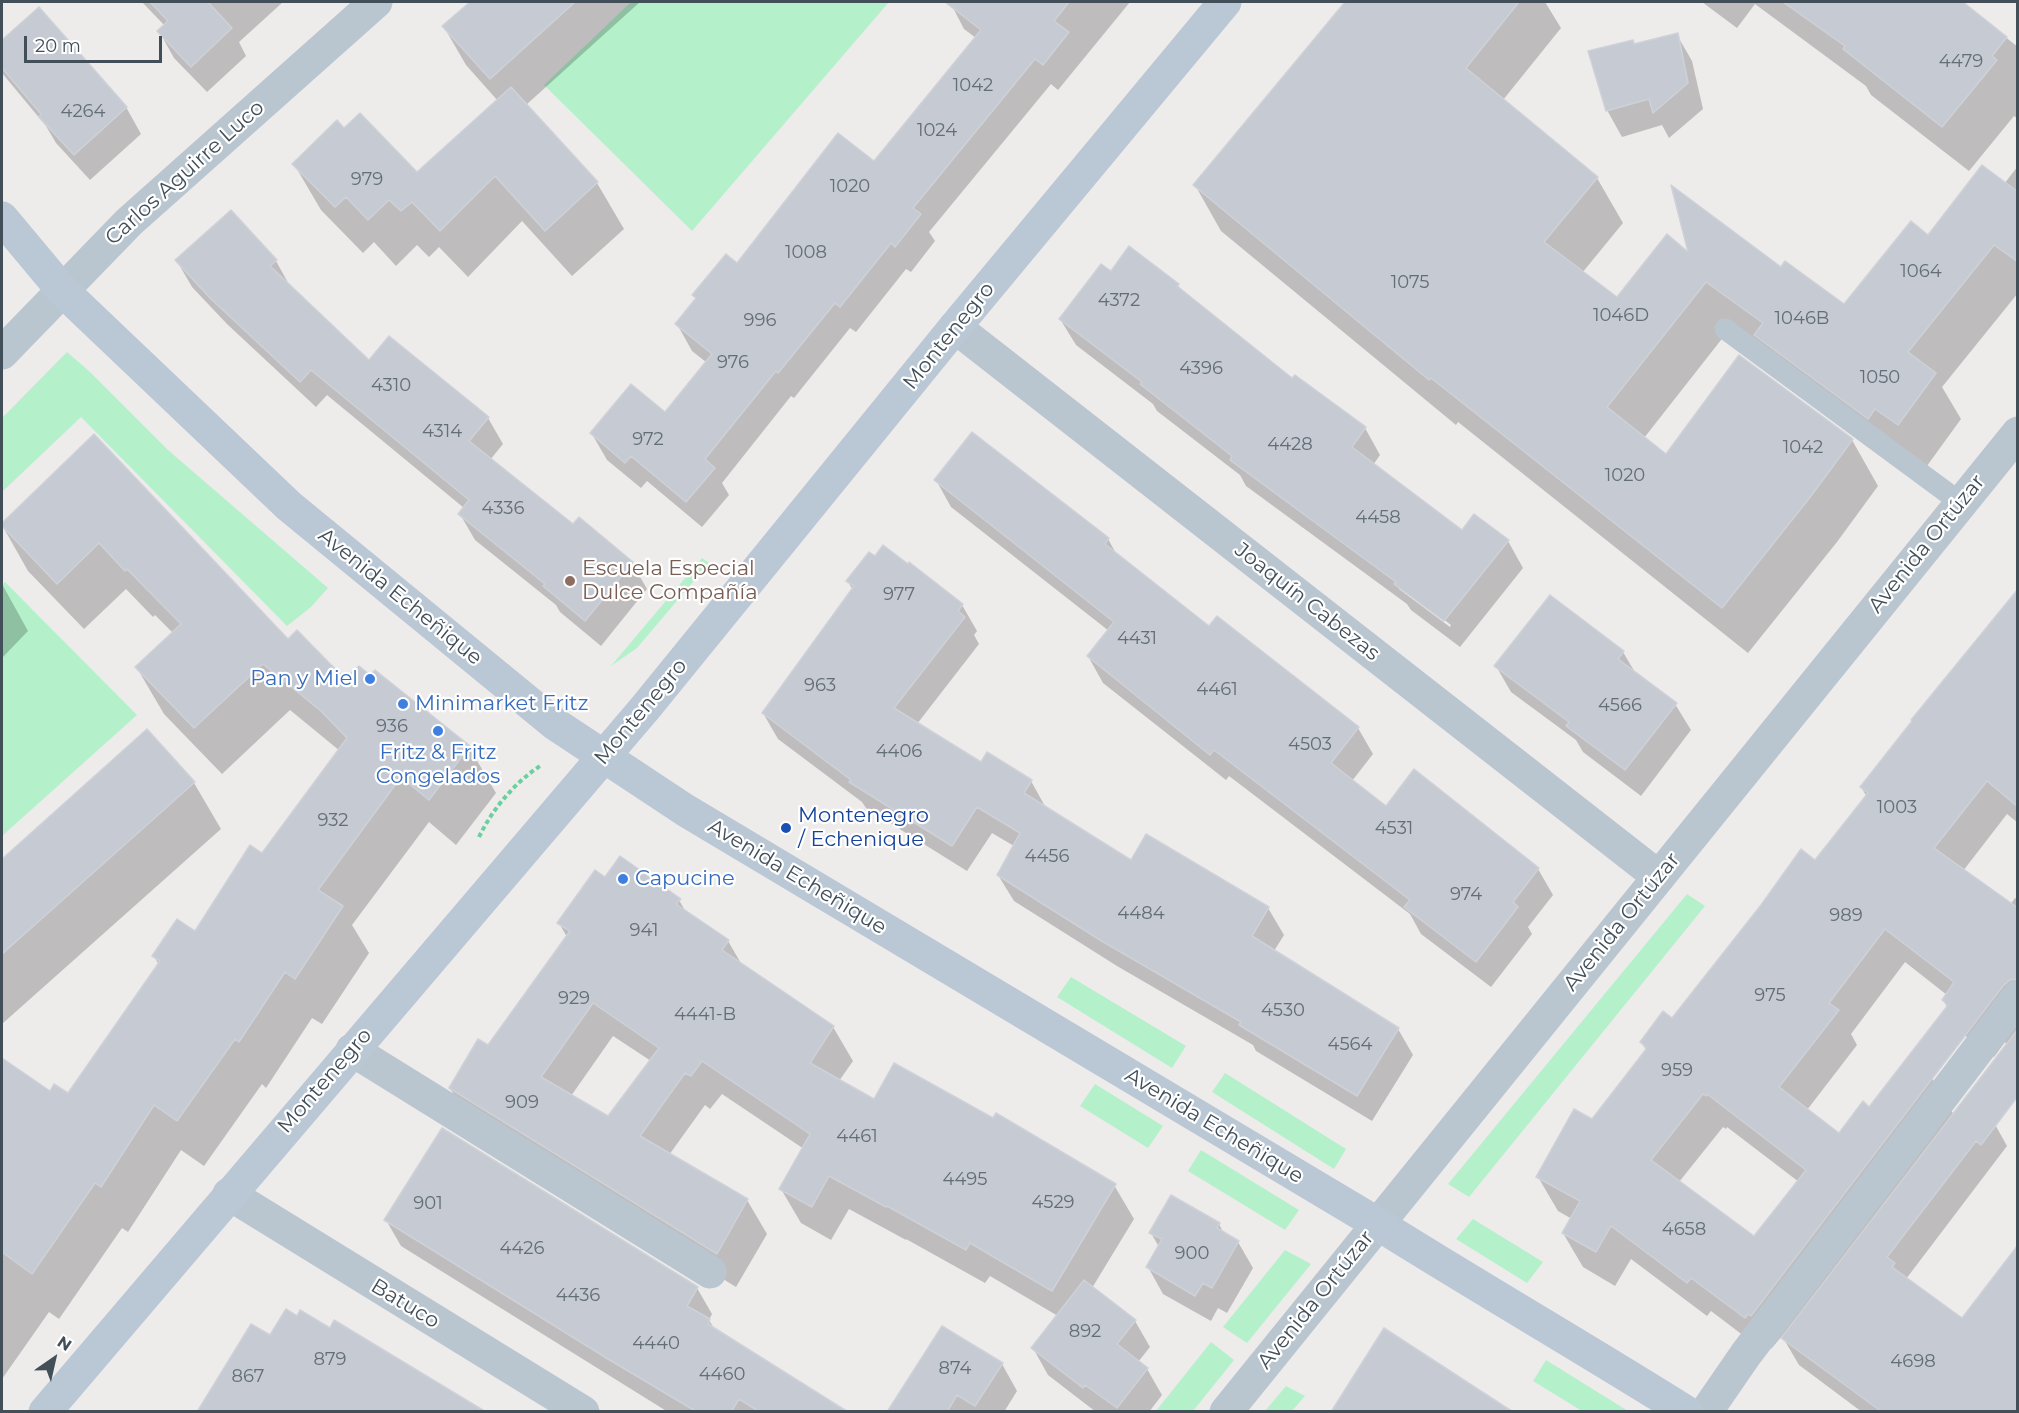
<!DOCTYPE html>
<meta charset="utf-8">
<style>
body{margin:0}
#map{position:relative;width:2019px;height:1413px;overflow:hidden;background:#eeebeb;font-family:Montserrat,sans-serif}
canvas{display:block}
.frame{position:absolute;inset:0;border:3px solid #424f59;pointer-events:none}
.north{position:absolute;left:24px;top:1329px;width:60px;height:60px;-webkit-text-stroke:4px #fff;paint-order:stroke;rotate:34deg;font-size:16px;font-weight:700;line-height:24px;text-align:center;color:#424f59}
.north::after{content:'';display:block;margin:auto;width:21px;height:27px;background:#424f59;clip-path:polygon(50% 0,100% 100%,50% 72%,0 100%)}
.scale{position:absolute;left:24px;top:36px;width:138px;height:27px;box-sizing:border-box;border:3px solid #424f59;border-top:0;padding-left:8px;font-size:18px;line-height:21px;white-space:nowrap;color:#424f59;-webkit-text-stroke:4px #fff;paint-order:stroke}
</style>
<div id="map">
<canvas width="2019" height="1413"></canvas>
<div class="frame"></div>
<div class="north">N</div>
<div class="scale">20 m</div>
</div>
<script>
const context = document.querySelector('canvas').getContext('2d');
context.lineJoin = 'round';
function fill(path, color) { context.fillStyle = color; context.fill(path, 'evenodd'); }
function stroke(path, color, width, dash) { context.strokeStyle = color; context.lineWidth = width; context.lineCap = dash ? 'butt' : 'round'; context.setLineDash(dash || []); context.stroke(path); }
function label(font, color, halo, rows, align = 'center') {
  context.font = font + ' Montserrat,sans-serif'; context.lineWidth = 4.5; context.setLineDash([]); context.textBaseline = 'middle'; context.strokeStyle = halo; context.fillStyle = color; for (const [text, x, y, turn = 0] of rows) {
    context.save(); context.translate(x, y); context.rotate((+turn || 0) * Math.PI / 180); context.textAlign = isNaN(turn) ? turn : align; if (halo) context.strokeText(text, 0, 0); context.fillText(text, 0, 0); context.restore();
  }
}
fill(new Path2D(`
 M631,2h258l-197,229 -148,-146z
 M67,352l23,20 78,78 160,138 -17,19 -24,19 -206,-209 -79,75v-74z
 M702,558l7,5 -72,85 -26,18z
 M5,582l132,133 -135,121v-251z
 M1687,894l18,12 -236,291 -21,-13z
 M1071,977l115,69 -14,22 -115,-71z
 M1225,1073l121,76 -12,20 -122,-77z
 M1095,1084l68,42 -15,22 -68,-42z
 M1201,1150l98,60 -14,20 -97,-59z
 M1473,1219l70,43 -16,21 -71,-44z
 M1285,1250l26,14 -64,79 -24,-16z
 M1211,1342l23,18 -41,51h-37z
 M1546,1360l82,51h-46l-49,-30z
 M1286,1386l19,10 -13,15h-27z`), '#b4f1cb');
fill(new Path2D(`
 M142,2h141l-44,40 7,14 -39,36 -33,-34 -15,-27 6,-5z
 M472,2h168l-114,103 71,78 27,46 -52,47 -50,-55 -54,56 -29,-30 -10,10 -12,-12 -21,21 -22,-24 -11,11 -42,-43 -27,-46 50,-34 73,44 81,-73 -32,-36 -22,-38z
 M950,2h180l-72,88 -7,-6 -122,148 6,9 -24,31 -5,-3 -50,63 -6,-4 -56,70 -3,-2 -69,87 7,12 -27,32 -55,-46 -6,7 -34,-28 -15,-26 73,-20 41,-52 -14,-11 -15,-27 20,-24 -3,-4 181,-133 101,-125 -12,-9z
 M1347,2h198l16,26 -58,72 94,78 26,45 -41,50 35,26 74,-43 90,13 63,37 85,-69 75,-53 14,-18v127l-76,94 19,32 -37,51 -192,-144 -88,112 22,18 186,-16 26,46 -41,56 -89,111 -290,-231 -2,3 -235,-194 -26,-46z
 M1702,2h259l57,45v72l-4,-3 -45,55 -98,-76 -5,-9 -111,-82 -18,24z
 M38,9l88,98 15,27 -51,46 -34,-37 -10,-17 -44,-53v-31z
 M1677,35l15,26 11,48 -34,29 -7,-13 -40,12 -15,-27 28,-64z
 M177,261h99l15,27 79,74 118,56 15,26 -13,16 83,66 6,-7 53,44 15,26 -46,57 -41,-34 -4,-7 -81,-65 -15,-26 4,-6 -137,-113 -11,12 -89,-83 -35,-37z
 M1112,273l66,12 5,8 109,87 3,-3 70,51 15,27 -7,10 90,67 11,-16 34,25 15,27 -63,79 -49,-37 -4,-6 -161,-118 -6,-11 -83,-64 -4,-7 -77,-59 -16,-26zM1399,585l52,40 -1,2 -51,-38z
 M972,434l136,105 10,18 92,71 7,-10 141,110 15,26 -21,27 34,27 152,61 15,26 -25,32 4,7 -41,53 -70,-53 -11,-20 -181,-138 -3,4 -123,-97 -15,-27 21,-25 -158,-124 -15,-27z
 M94,436l194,205 57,41 124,65 27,46 -40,52 -27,-23 -77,103 17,28 -47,71 -10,-6 -46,70 -4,-4 -58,82 -23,-16 -53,82 -6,-4 -63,91 -10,-7 -47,67v-319l48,33 18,2 91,-130 -5,-9 41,-23 68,-78 77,-104 -50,-41 -68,64 -58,-60 -27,-46 36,-35 -18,-18 -2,2 -27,-28 -42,40 -56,-58 -26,-46z
 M848,582l114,23 15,26 -3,4 5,9 -62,80 64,41 50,16 15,27 85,54 16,-26 121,72 16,27 -10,16 124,78 15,26 -41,66 -116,-70 -3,-6 -136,-79 -103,-65 -16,-26 16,-29 -22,-13 -25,38 -101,-63 -4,-6 -84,-63 -15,-26 90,-123z
 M2,584l26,47 -26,27z
 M2018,591v232l-11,-9 -44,57 47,34 5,-7 3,2v163l-13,-21 -11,15 -31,-23 -20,-34 4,-5 -42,-33 -54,72 6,11 -50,65 32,25 30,-26 63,-31 22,37 38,4 15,27 -101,133 112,133h-156l-63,-47 -17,-29 -11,13 -2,-1 -4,4 -54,-41 -4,5 -76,-57 -16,27 -32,-19 -20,-34 9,-14 -14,-8 -20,-34 54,-56 55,-70 -6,-9 31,-22 143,-158 52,-65 -6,-10zM1723,1127l3,2 1,-2 72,55 -45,56 -75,-56z
 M1623,652l13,22 39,30 16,26 -50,66 -58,-44 -7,-12 -65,-48 -15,-26z
 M147,731l47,52 27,46 -219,195v-163z
 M606,879l73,21 8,14 41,27 14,24 91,62 20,34 -14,20 36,20 239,84 20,34 -42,69 43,33 15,26 -12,15 9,7 15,26 -13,17h-46l-2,-2 -5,2 -48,-37 -15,-27 25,-32 -68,-40 -5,7 -79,-44v1l-57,-31 -18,31 -30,-17 -20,-34 23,-40 -82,-55 -12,15 -5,-4 -36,50 78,45 20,34 -31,53 -266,-165 -20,-34 38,-41 79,-110 -8,-14zM613,1036l38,25 -42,57 -38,-22z
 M386,1220l311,68 15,26 -3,6 6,10 132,82h-179l-267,-166z
 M1219,1224l5,10 14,8 15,26 -26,45 -9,-5 -7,13 -48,-27 -15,-27 11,-20 -8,-14z
 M1002,1364l15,27 -13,21h-116z`), '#0003');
const building = new Path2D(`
 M150,2h58l24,26 -41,39 -34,-36 11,-10z
 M470,2h105l-85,77 -48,-53z
 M945,2h124l-15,19 15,11 -26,33 -8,-6 -122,149 8,6 -26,33 -4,-4 -51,64 -5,-4 -57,70 -2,-2 -71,88 10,9 -29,34 -55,-46 -6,7 -35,-30 41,-49 34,28 47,-58 -37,-30 21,-26 -4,-3 34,-41 11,9 101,-130 36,28 107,-131z
 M1345,2h174l-53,66 132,109 -54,65 73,55 50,-63 21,18 -17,-67 110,82 4,-6 59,43 67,-83 17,14 54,-70 36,27v70l-24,-17 -86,107 28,21 -38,52 -23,-16 -7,10 -114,-84 9,-12 -57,-41 -99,125 59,47 73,-99 114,84 -42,57 -89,112 -291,-230 -2,2 -236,-195z
 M1783,2h180l44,35 -15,19 5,4 -55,67 -99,-78 2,-3z
 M39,7l88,100 -53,48 -35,-38 2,-3 -39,-46v-28z
 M1678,33l10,50 -35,30 -4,-14 -43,12 -18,-60 45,-11 1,4z
 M511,87l87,95 -53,49 -50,-55 -55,55 -28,-29 -11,9 -12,-11 -21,20 -22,-23 -11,10 -43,-43 45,-44 7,8 16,-15 57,59z
 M231,210l46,50 -7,6 99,94 20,-24 100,81 -20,24 104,83 6,-7 54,45 -48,59 -42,-35 2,-2 -87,-70 11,-14 -158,-130 -11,12 -90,-84 -35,-38z
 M1129,246l50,38 -2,2 115,92 3,-3 71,52 -14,20 110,83 12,-16 35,26 -65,81 -50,-37 2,-2 -166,-122 2,-4 -92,-72 2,-2 -83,-63 42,-55 10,7z
 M972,432l137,106 -4,6 104,82 8,-10 142,111 -28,36 55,43 28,-37 125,99 -26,34 5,5 -42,55 -72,-55 6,-7 -196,-150 -4,5 -123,-99 27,-34 -180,-142z
 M94,434l194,205 9,-9 48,49 14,-13 11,9 5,-5 95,76 -41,54 -28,-23 -83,113 25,16 -48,73 -10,-7 -46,70 -4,-3 -58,82 -23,-16 -53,82 -6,-4 -63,91 -30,-22v-194l48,33 4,-7 14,9 92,-132 -8,-5 25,-37 18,12 55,-86 12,8 85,-115 -26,-27 -58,-47 -69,64 -59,-61 46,-43 -54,-55 -2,2 -26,-28 -42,41 -55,-58v-3z
 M883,545l25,19 1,-2 54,42 -5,7 7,6 -71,91 87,54 6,-10 45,28 -8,13 107,67 15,-26 123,73 -17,29 147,92 -42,68 -118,-71 2,-3 -141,-82 -103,-65 23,-42 -43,-26 -25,39 -103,-64 2,-2 -89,-67 92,-127 -8,-5 23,-29 6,4z
 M2018,589v218l-31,-26 -53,67 84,60v71l-8,1 -7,6 -252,330 -3,-2 -3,4 -54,-40 -4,5 -76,-57 -15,26 -34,-19 18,-32 -44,-24 38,-68 18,10 55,-71 -7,-6 23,-31 9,7 89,-113 40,-56 14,11 53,-67 -8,-6 52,-66 -1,-1zM1885,929l69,53 -12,18 6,5 -79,102 -6,-6 -24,32 -60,-46 60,-77 -10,-7zM1703,1094l3,2 1,-2 99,76 -52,66 -103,-76z
 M1550,595l74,56 -6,8 59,44 -52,67 -59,-44 3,-4 -75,-56z
 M147,729l48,53 -193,172v-95z
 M620,856l61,43 -5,5 53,36 -7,10 112,76 -24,37 64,36 20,-36 99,55 3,-5 120,71 -64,107 -82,-48 -4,7 -79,-44 -1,1 -57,-31 -17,31 -33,-18 31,-55 -108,-73 -11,15 -6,-3 -45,63 108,63 -31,55 -268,-166 29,-49 10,6 82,-114 -13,-8 38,-53 10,7zM593,1003l66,45 -51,68 -67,-39z
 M2018,1029v67l-37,49 -5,-4 -89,116 8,6 -3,4 70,51 56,-73v167h-136l-101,-74z
 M442,1128l256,159 -11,19 23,13 -2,5 140,88h-88l-21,-13 -8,13h-34l-89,-53 -224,-139z
 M1171,1195l49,28 -3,5 22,13 -27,47 -9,-5 -8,13 -49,-29 16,-28 -13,-6z
 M1084,1280l52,40 -19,24 31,24 -31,40 -32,-23 -2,3 -52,-40z
 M286,1309l11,7 3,-6 30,18 4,-8 152,92h-289l54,-88 19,11z
 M942,1326l61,37 -28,43 -18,-11 -10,17h-60z
 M1384,1328l129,84h-182z`);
fill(building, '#c6cad2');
stroke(building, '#ced1d8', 1.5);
stroke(new Path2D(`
 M479,837c13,-27 35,-54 61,-71`), '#6ad09d', 4, [4.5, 3]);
stroke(new Path2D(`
 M1725,329l236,174`), '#bac6cf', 21);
stroke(new Path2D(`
 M955,327l704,550
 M2,353l127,-131 247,-220
 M352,1050l358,222
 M229,1194l354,218
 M1226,1412l792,-979
 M1706,1412l40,-58 272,-357`), '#bac6cf', 33);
stroke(new Path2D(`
 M2,218l61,73 226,215 266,218 130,86 693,414c102,64 206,124 308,188
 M45,1412l601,-705 309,-380 270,-325`), '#bac7d4', 33);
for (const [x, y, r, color] of [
 [570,581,6,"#8d6e63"],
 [370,679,6,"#3f7fe0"],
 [403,704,6,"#3f7fe0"],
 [438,731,6,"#3f7fe0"],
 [786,828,6,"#1a4fb4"],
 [623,879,6,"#3f7fe0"]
]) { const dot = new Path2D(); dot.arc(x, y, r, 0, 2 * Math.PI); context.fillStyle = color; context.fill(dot); stroke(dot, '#fff', 2); }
label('18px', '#636e77', null, [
 ["4479",1961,62],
 ["1042",973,86],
 ["4264",83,112],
 ["1024",937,131],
 ["979",367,180],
 ["1020",850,187],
 ["1008",806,253],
 ["1064",1921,272],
 ["1075",1410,283],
 ["4372",1119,301],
 ["1046D",1621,316],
 ["1046B",1802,319],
 ["996",760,321],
 ["976",733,363],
 ["4396",1201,369],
 ["1050",1880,378],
 ["4310",391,386],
 ["4314",442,432],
 ["972",648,440],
 ["4428",1290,445],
 ["1042",1803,448],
 ["1020",1625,476],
 ["4336",503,509],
 ["4458",1378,518],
 ["977",899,595],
 ["4431",1137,639],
 ["963",820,686],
 ["4461",1217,690],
 ["4566",1620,706],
 ["936",392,727],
 ["4503",1310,745],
 ["4406",899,752],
 ["1003",1897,808],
 ["932",333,821],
 ["4531",1394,829],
 ["4456",1047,857],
 ["974",1466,895],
 ["4484",1141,914],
 ["989",1846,916],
 ["941",644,931],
 ["975",1770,996],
 ["929",574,999],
 ["4530",1283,1011],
 ["4441-B",705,1015],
 ["4564",1350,1045],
 ["959",1677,1071],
 ["909",522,1103],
 ["4461",857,1137],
 ["4495",965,1180],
 ["4529",1053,1203],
 ["901",428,1204],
 ["4658",1684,1230],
 ["4426",522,1249],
 ["900",1192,1254],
 ["4436",578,1296],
 ["892",1085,1332],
 ["4440",656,1344],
 ["879",330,1360],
 ["4698",1913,1362],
 ["874",955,1369],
 ["4460",722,1375],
 ["867",248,1377]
]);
label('21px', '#424f59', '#fff', [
 ["Carlos Aguirre Luco",185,173,-42],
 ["Montenegro",949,336,-51],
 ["Avenida Ortúzar",1927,544,-51],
 ["Avenida Echeñique",400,597,39],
 ["Joaquín Cabezas",1307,602,38],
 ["Montenegro",641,712,-50],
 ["Avenida Echeñique",797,877,31],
 ["Avenida Ortúzar",1622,922,-51],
 ["Montenegro",325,1081,-49],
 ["Avenida Echeñique",1214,1126,31],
 ["Avenida Ortúzar",1316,1300,-51],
 ["Batuco",405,1304,31]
]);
label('21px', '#785e54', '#fff', [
 ["Escuela Especial",582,569],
 ["Dulce Compañía",582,593]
], 'left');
label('21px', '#366cbe', '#fff', [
 ["Pan y Miel",358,679,"right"],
 ["Minimarket Fritz",415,704],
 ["Fritz & Fritz",438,753,"center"],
 ["Congelados",438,777,"center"],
 ["Capucine",635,879]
], 'left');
label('21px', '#164399', '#fff', [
 ["Montenegro",798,816],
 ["/ Echenique",798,840]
], 'left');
</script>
